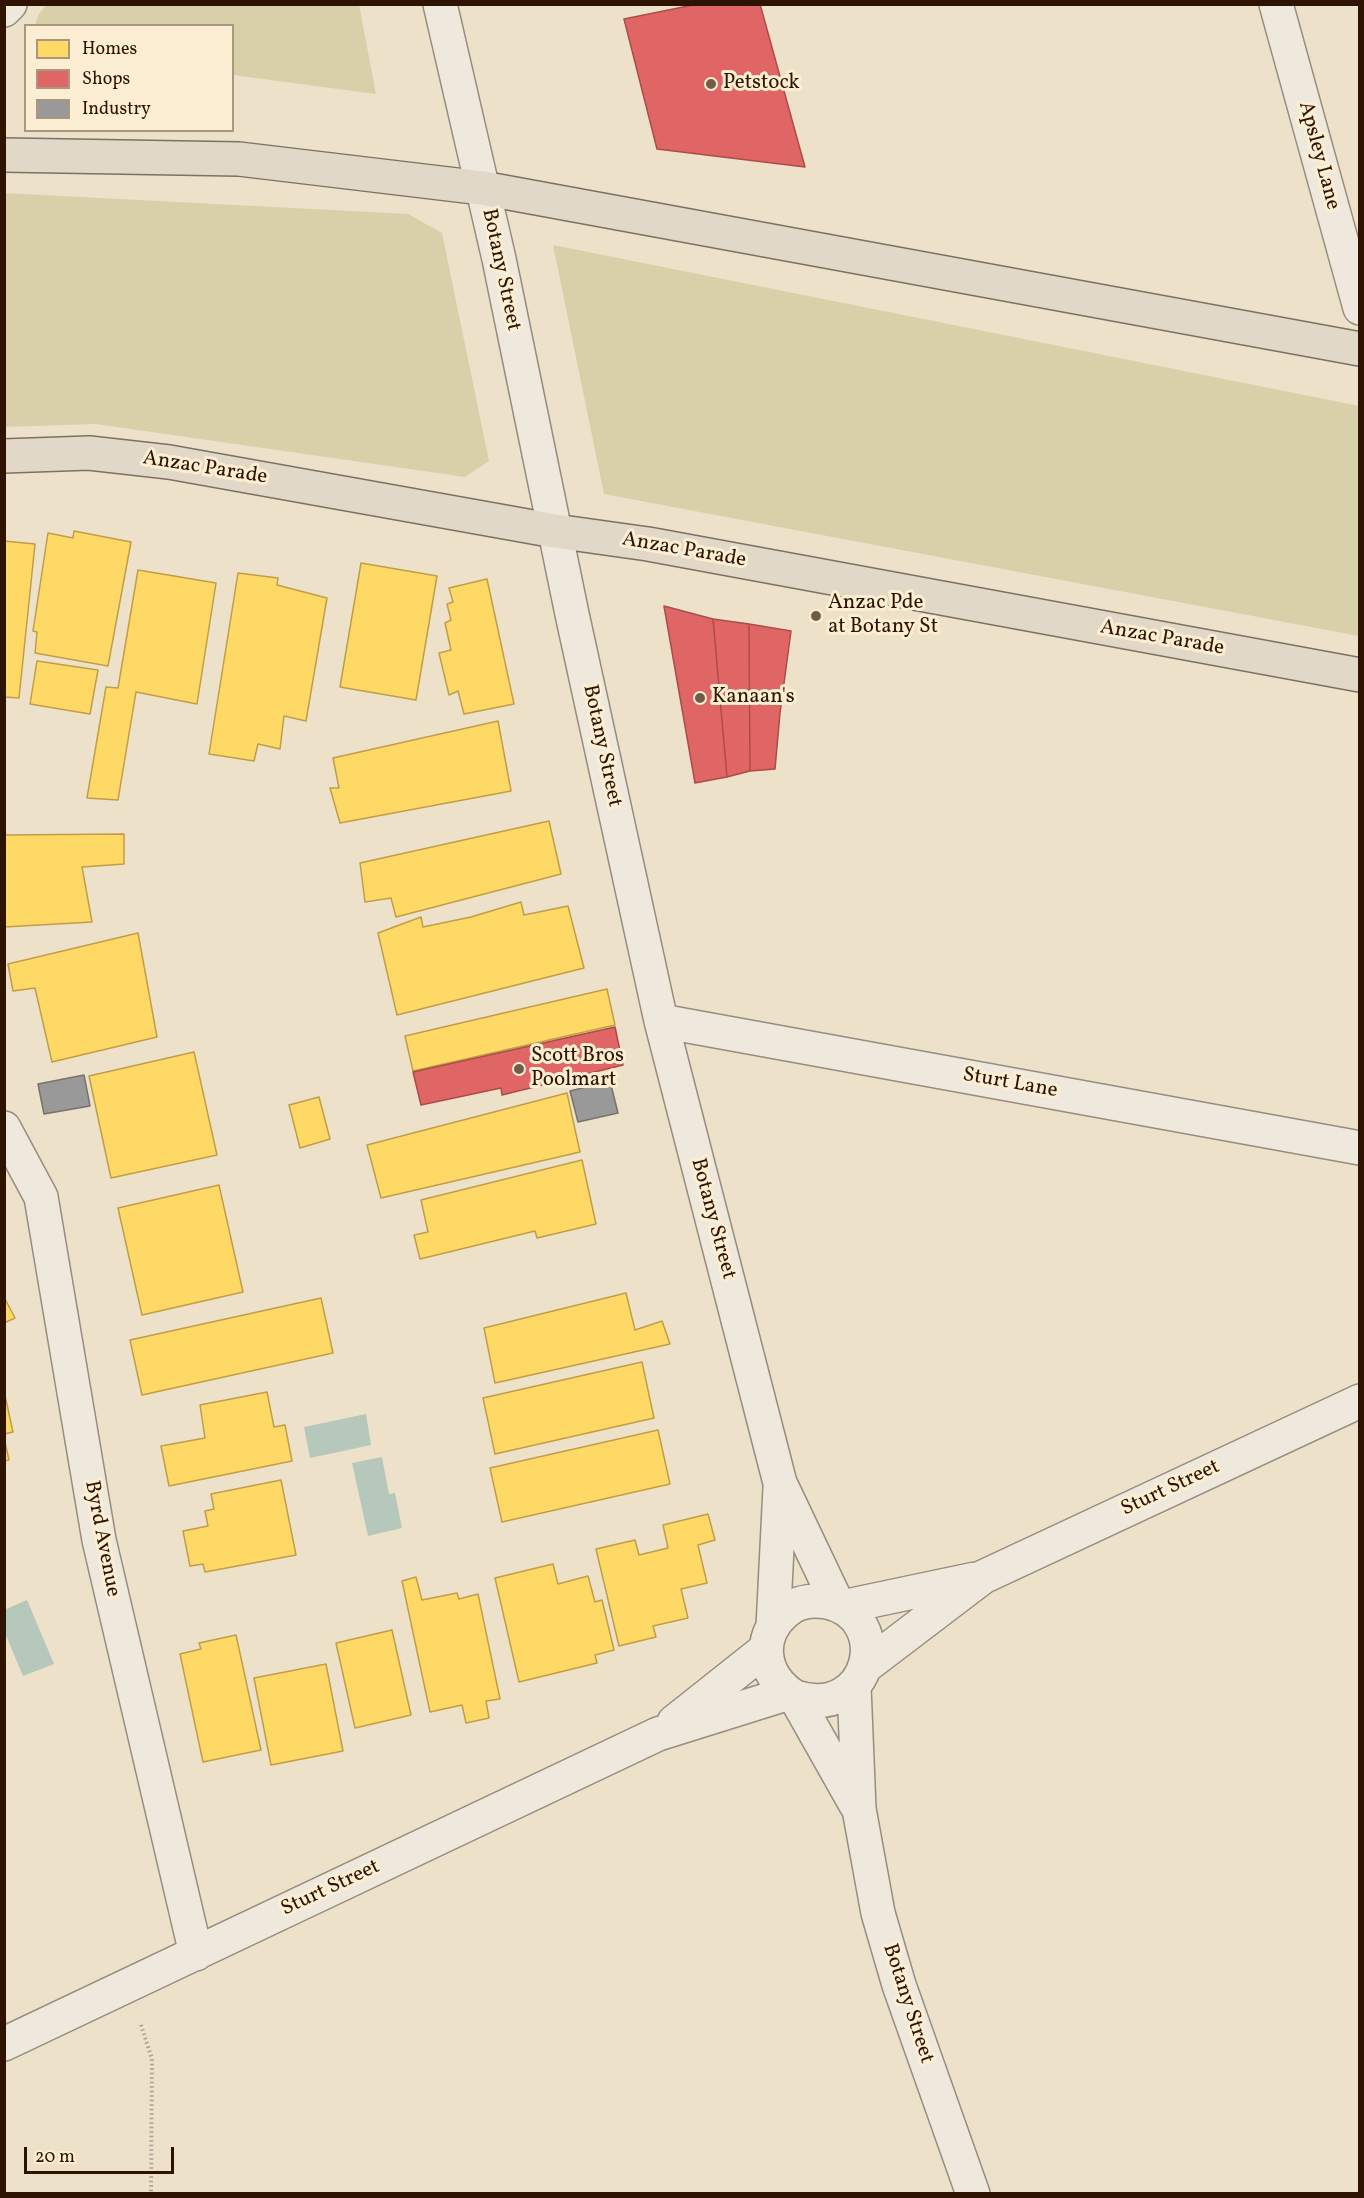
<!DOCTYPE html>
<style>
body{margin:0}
#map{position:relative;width:1364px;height:2198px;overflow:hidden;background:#ede1ca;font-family:Vollkorn,serif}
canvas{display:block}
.frame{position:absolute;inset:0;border:6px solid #2e1400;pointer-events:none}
.legend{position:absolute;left:24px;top:24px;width:210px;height:108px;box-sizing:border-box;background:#fceed3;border:2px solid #aa977f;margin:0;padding:8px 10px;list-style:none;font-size:18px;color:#2e1400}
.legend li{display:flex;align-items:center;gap:12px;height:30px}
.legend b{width:30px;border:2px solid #aa977f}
.scale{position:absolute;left:24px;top:2147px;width:150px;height:27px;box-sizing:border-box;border:3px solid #2e1400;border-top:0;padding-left:8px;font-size:18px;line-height:21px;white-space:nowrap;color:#2e1400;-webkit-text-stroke:4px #fceed3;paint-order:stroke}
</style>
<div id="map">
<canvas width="1364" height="2198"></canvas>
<div class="frame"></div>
<ul class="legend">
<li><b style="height:16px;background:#ffd966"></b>Homes</li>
<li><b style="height:16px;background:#e06666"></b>Shops</li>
<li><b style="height:16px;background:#999"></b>Industry</li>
</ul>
<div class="scale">20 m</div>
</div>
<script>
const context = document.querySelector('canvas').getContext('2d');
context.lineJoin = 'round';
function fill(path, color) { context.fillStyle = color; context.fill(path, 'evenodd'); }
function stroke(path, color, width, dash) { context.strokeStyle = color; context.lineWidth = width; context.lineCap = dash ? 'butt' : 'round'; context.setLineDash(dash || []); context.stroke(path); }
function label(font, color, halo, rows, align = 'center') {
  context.font = font + ' Vollkorn,serif'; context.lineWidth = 6; context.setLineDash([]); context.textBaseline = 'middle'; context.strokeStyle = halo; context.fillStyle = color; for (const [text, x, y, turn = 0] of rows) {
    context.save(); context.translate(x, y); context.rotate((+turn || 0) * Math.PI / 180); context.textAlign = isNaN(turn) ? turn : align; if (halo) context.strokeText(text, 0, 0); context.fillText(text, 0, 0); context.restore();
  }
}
fill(new Path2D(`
 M47,4l312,1 17,89 -143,-19 -1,-49 -197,-1 4,-11z
 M4,193l404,21 34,19 47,228 -24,16 -369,-53 -91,3z
 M553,245l806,161v230l-755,-142z`), '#d8d0a8');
fill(new Path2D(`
 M366,1414l5,31 -61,13 -6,-31z
 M382,1457l7,37 6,-1 7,35 -34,8 -16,-73z
 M27,1600l27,64 -31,12 -18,-43 -1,-23z`), '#b6c8bb');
const homes = new Path2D(`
 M74,531l57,11 -23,124 -73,-13 2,-21 -4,-1 15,-98 25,5z
 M4,541l31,3 -16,154 -15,-1z
 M361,563l76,13 -21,124 -76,-13z
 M138,570l78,13 -19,121 -61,-12 -18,108 -31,-2 19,-111 12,1z
 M238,573l40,5 -1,7 50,13 -21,123 -22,-5 -4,33 -22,-5 -4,17 -45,-7z
 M487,579l27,125 -50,10 -6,-23 -9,4 -10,-42 12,-3 -6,-27 6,-3 -4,-16 6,-2 -4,-14z
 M37,661l61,9 -8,44 -60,-10z
 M498,721l13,70 -171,32 -10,-35h9l-6,-30z
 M549,821l12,53 -165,43 -5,-19 -26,4 -5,-39z
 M124,834v30l-42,3 10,55 -88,5v-92z
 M521,902l3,13 44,-9 16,62 -187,47 -19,-82 43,-16 2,10 48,-10z
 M138,933l19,104 -105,25 -17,-74 -22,3 -5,-27z
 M607,989l8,36 -202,46 -8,-35z
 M194,1052l23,103 -106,23 -22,-102z
 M567,1093l13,59 -199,46 -14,-53z
 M319,1097l11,42 -30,9 -11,-43z
 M582,1160l14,64 -59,14 -2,-7 -115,28 -6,-24 14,-3 -7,-32z
 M219,1185l24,107 -101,23 -24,-107z
 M626,1293l9,37 27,-9 8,23 -175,39 -11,-55z
 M4,1297l11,21 -11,5z
 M321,1298l12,55 -191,42 -12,-55z
 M642,1362l12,56 -159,36 -12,-56z
 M4,1391l9,41 -9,2z
 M267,1392l7,35 11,-2 7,36 -123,25 -8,-40 44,-8 -5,-33z
 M658,1430l12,54 -168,38 -12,-54z
 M4,1438l5,22 -5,1z
 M281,1480l15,75 -91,17 -2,-8 -13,2 -7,-35 25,-5 -3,-15 9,-2 -3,-15z
 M708,1514l7,26 -17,5 9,38 -26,6 7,29 -35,8 3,11 -37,9 -23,-97 39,-9 4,15 29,-7 -5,-23z
 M553,1564l5,20 30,-8 7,26 7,-2 12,50 -19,5 2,8 -78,19 -24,-104z
 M416,1577l6,23 35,-7 2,6 19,-5 22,105 -14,2 3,17 -23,5 -4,-18 -32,7 -28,-131z
 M392,1630l19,85 -56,13 -19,-85z
 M236,1635l25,115 -58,12 -23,-108 21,-5 -2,-6z
 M326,1664l17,87 -72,14 -17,-87z`);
fill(homes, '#ffd966');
stroke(homes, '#c09e47', 1.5);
const shops = new Path2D(`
 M698,4h62l45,163 -148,-18 -33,-130z
 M664,606l49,13 14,158 -32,6z
 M713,619l36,5 1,147 -23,6z
 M749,624l42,7 -11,82 -5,56 -25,2z
 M615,1027l8,38 -121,30 -1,-7 -80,17 -8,-33z`);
fill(shops, '#e06666');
stroke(shops, '#ab4d47', 1.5);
const industry = new Path2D(`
 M84,1075l6,31 -46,8 -6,-30z
 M610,1081l8,32 -40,9 -8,-31z`);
fill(industry, '#999');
stroke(industry, '#79716b', 1.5);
const minor = new Path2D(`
 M440,4l59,255 73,355 89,407 119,462 58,122
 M1276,4l84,304
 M4,10l6,-6
 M661,1021l699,127
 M4,1128l37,69 58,343 97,414
 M842,1607l133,-28
 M773,1627l7,-139
 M866,1666l117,-89 377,-176
 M854,1686l5,123 19,104 21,72 74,209
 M795,1697c77,24 100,-80 32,-95 -11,-2 -25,-1 -35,5 -37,25 -32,68 3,90l61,108
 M674,1722l92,-73
 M4,2044l654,-310 131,-41`);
const major = new Path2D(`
 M4,155l235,4 243,29 878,161
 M4,456l85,-3 80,9 386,69 93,13 712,131`);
stroke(minor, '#978d7e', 36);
stroke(major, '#7c7163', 36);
stroke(new Path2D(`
 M141,2025l11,34 -1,135`), '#a8a096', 4, [1.5, 3]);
stroke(minor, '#efe9dd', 33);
stroke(major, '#e2d8c7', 33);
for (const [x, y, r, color] of [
 [711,84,6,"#715c47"],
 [816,616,6,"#715c47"],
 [700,698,6,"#715c47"],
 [519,1069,6,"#715c47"]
]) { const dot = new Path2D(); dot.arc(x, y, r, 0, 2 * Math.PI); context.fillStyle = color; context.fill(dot); stroke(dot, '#fceed3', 2); }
label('21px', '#2e1400', '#fceed3', [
 ["Petstock",723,84],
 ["Anzac Pde",828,604],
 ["at Botany St",828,628],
 ["Kanaan's",712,698],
 ["Scott Bros",531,1057],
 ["Poolmart",531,1081]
], 'left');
label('21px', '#2e1400', '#fceed3', [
 ["Apsley Lane",1318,156,75],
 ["Botany Street",500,270,78],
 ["Anzac Parade",205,469,9],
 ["Anzac Parade",684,551,10],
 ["Anzac Parade",1162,639,10],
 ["Botany Street",601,746,78],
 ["Sturt Lane",1010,1084,10],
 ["Botany Street",712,1219,75],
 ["Sturt Street",1171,1489,-25],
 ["Byrd Avenue",101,1539,79],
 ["Sturt Street",331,1889,-25],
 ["Botany Street",907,2004,72]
]);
</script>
